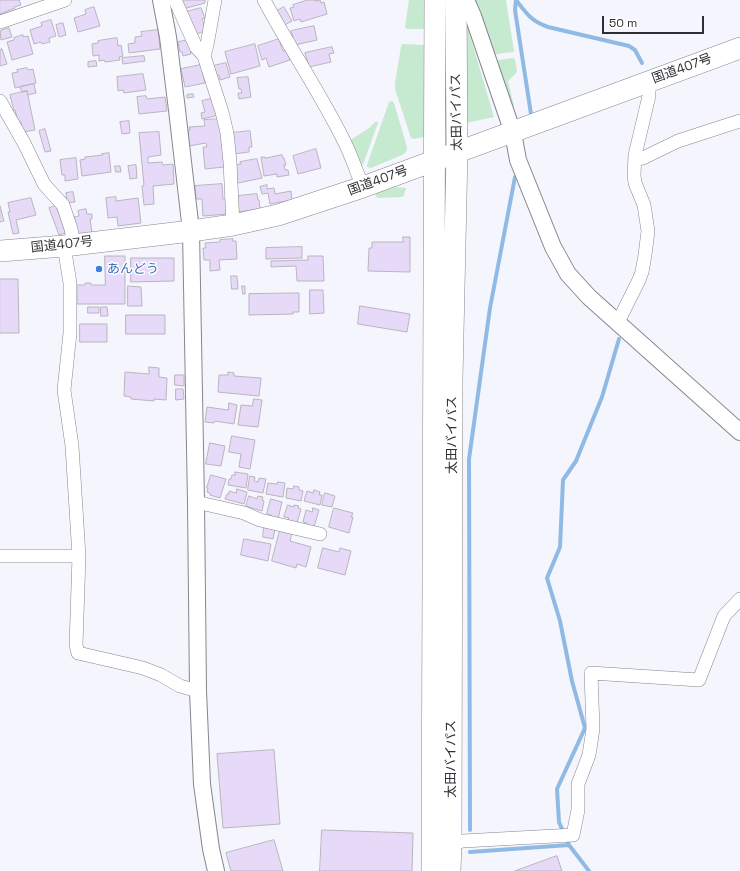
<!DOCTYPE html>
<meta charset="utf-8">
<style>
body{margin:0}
#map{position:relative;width:740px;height:871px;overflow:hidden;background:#f5f5fe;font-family:"Space Grotesk",sans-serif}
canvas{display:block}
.scale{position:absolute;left:602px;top:16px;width:102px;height:18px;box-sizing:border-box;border:2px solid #2f2f33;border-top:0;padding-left:5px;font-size:12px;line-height:14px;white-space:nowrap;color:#2f2f33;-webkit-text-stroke:3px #fff;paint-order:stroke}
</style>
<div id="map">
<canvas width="740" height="871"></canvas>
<div class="scale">50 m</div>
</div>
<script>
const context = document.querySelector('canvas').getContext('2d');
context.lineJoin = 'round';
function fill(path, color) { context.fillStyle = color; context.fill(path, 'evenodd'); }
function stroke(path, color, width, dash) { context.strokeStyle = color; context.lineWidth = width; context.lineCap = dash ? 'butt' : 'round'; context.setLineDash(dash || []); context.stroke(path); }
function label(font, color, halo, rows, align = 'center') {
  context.font = font + ' "Space Grotesk","Noto Sans JP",sans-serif'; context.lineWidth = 3; context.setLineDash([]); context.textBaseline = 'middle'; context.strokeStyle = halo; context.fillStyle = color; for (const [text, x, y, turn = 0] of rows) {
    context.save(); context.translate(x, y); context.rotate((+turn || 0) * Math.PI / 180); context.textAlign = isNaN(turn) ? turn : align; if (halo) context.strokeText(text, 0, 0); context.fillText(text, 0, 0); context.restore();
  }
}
fill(new Path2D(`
 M409,0h18l-2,29h-18l-2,-2z
 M472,0h34l8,51 -1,1 -9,1 -12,2z
 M463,10h2l1,1 4,10 -4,1 28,95 -28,6 -4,-2z
 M402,44l23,1 -1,92 -10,2 -3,-1 -16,-49v-6l6,-36z
 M513,58l2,1 2,13 -9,9 6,25 -5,2 -15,-46 4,-2z
 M392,101l2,2 13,44 -1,5 -4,3 -31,13 -4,-1v-2l22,-63z
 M376,121l2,2 -17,47 -12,-28 3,-3 17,-11z
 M395,187l11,1 -2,7 -2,2 -24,1 -3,-3 1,-2z`), '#c6ead0');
stroke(new Path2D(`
 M516,0c11,14 15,21 32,27l81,19 6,4 7,13
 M516,0l-1,10 16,104
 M470,830l-1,-371 21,-151 25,-131
 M470,852l99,-7
 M589,871l-20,-26 -10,-23 -2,-33 28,-61 -13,-47 -12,-60 -13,-43 13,-31 3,-67 13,-19 26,-64 17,-58`), '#90bae3', 4);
const building = new Path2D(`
 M0,0h19l2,5 -7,2 1,1 -15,6z
 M181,0h24v3l-22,6z
 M308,0h7v1l5,-1 1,3 3,-1 3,12 -26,8 -1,-3 -6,2 -4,-13 4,-1 -1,-2z
 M94,7l6,19 -22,6 -4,-14 12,-4 -1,-4z
 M284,7l8,14 -9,5 -8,-14z
 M201,8l4,10 -3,1 4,12 -10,3 -4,-12h-2l-4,-10z
 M51,20l5,16 -7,2 1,4 -8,2 -1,-2 -7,2 -4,-14 12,-4 -1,-3z
 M63,23l3,12 -7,2 -3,-12z
 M314,26l3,14 -22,5 -4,-7 2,-1 -2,-6z
 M9,28l3,9 -11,3 -1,-9z
 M158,30l2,19 -31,4 -1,-9 7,-1v-6l7,-1 -1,-4z
 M23,35v2l5,-1 5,18 -21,6 -5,-18 7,-2v-2z
 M117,38l1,8 3,-1 2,11 -4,1 1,3 -15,2 -1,-2 -5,1v-6l-6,1 -1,-12 6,-1v-2z
 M279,39l4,12 4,-1 3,10 -21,7 -3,-9 -4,2 -4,-14z
 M189,40l2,14 -8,2 -1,-4h-2l-2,-10z
 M255,44l5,22 -29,8 -6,-22z
 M332,47l2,6 -5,1 2,8 -22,5 -4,-14z
 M2,49l5,15 -7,2v-16z
 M144,56l1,5 -22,3 -1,-6z
 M96,61l1,5 -9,1v-5z
 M226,63l4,14 -10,3 -1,-5 -4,1 -2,-10z
 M201,65l4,18 -20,4 -4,-18z
 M27,68l1,2 5,-1 3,14 -21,5 -3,-15 6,-1 -1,-2z
 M143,74l3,16 -22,3 -1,-3 -5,1 -1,-14z
 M248,77l3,20 -12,2 -1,-6h4l-1,-4h-2l-2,-11z
 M34,84l2,9 -8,2 -1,-4 -5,1 -2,-5z
 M27,91l8,39 -12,2 -2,-10h-3l-3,-12 -1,1 -4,-16z
 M193,94l1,3 -7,1v-3z
 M146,96l1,3 18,-2 2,14 -28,3 -2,-17z
 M215,98l4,17 -17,4 -1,-6 4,-1 -3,-11z
 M220,119l4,48 -19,2 -2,-22h4l-1,-4 -17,3 -1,-16h2l-1,-3 16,-1 -1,-6z
 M129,121l1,12 -8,1 -2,-12z
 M45,129l6,22 -6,1 -6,-21z
 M250,131l2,16h-3v5l-16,2 -1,-21z
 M159,132l2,23 -13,2v6l14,-1 1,3 10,-1 1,20 -21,2 1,18 -10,1 -2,-19 2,-1 -5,-52z
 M316,149l5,19 -23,6 -5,-18z
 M109,153l2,19 -29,4 -2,-16 5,-1v-2l18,-2 -1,-1z
 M282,155l1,3h1l2,7h-2l1,5h3l1,5 -12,2v-3l-13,2 -3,-19h4v1z
 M76,158l2,21 -13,2v-6h-3l-2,-15z
 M257,159l5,19 -24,5 -4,-18 7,-1 -1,-2z
 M136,165l1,13 -7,1 -2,-13z
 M115,166h5l1,6h-5z
 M222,184l1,15h3l2,15 -25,2 -1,-17h-6l-1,-13z
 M267,185v4l7,-1 1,6 16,-3 1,9 -22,4 -2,-11 -6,1 -2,-7z
 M73,192l2,10 -8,1 -1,-10z
 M257,194l1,6h1l1,9 -22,3v-16z
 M116,197v4l22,-3 3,25 -23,3 -1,-9 -9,1 -2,-20z
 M31,198l5,17 -20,5 3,13 -6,1 -5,-22h2l-2,-9z
 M0,206l4,15 -4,1z
 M56,206l10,27 -7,2 -10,-27z
 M86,209l1,5h5v5h-2l2,14 -16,2 -2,-18 5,-1 -1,-5z
 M403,237h7v35l-42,-1 1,-23h3v-6h31z
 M233,239l-1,2h4l1,18 -18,1 1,10 -10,1v-11h-6l-1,-12h3l-1,-5 15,-1v-2z
 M302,247v11l-36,1v-11z
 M105,256h20v48h-48v-19h8v-2h6v2h14z
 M308,256h15l1,25h-27l-1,-15 -25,1v-6l37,-1z
 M131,258h43v23l-43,1z
 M231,276h6l1,13h-6z
 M0,279h18l1,54h-19z
 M128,286l13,1 1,19h-14z
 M242,286h3v8h-2z
 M310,290h13l1,23 -14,1z
 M293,293h6v19h-6v2l-44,1v-21z
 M360,306l50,8 -3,18 -49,-8z
 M88,307h11v6h-11z
 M101,307h6l1,9h-7z
 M126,315h39v19h-39z
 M80,324h27v18h-27z
 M149,367l10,1v9l8,1 -1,22 -12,-1v2l-23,-2v-2l-7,-1 1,-24 24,2z
 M228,372l6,1v3l27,2 -2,18 -41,-4 1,-17h9z
 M175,375h9v11l-9,-1z
 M176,389h7l1,10 -8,1z
 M254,399l8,1 -4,27 -20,-2 3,-20 11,1z
 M229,403l8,2 -3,19 -19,-3 -1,2 -9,-1 2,-15 21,3z
 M232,436l23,4 -5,29 -11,-2 2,-13 -12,-2z
 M210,443l15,3 -4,20 -15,-2z
 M235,472l13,2 -2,14 -18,-3 1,-6h2l1,-4h3z
 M211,475l15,4 -6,19 -10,-3v-2l-3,-1 1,-4h-1z
 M250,476l5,1 -1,4 4,1 1,-4 7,1 -3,14 -15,-3z
 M278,482l7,1 -2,14 -17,-3 2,-11 9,1z
 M294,486l5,1v3l4,1 -2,10 -15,-3 1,-10 6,1z
 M237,489l10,3 -3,12 -19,-5 2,-5h2v-3l7,2z
 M314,490l6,2 -1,3h3l-2,10 -16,-4 3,-10 6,2z
 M325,493l10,3 -3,11 -10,-2z
 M249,496l8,3 1,-3 5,1 -1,3 2,1 -2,10 -16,-5z
 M271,499l11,3 -4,17 -7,-2v-2l-4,-1z
 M288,505l6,2v-2l5,1 -1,2 3,1 -4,14 -9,-3 1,-2 -5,-1z
 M313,508l6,2 -5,17 -8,-2 1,-2 -4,-1 3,-12 6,2z
 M334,508l19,5 -2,4h2l-4,16 -20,-6z
 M264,527l11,2 -2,10 -10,-2z
 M280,530l12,3 -2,8 21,6 -5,20 -9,-3 -1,4 -24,-7z
 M244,539l27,5 -3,17 -27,-6z
 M323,548l16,4 1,-4 11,3 -6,24 -27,-7z
 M274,750l6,74 -57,4 -6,-74z
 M322,830l91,3 -1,38h-92z
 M274,840l9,31h-52l-5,-18z
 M557,856l5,15h-47z`);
fill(building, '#e7d9f8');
stroke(building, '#b9b5be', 1);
const minor = new Path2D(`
 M175,0l21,47 8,9
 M215,0l-8,45 -3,11 18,56 5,21 3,29 3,63
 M264,0c25,47 55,91 79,139 8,15 13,32 20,48
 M0,22l65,-22
 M0,101l24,42 20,41 7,8 12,13 8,24 3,16
 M635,160l8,-2 35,-17 62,-20
 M64,246l6,37v50l-6,57 8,56 7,110 -3,89 2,8 65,15 18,7 19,11 18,5
 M618,322l21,-42 3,-8 3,-17 3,-24 -4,-26 -9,-22 -1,-8 1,-20 14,-59v-14
 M196,502l48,11 16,7 60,14
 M0,556h79
 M451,844l12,-3 110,-6 5,-25v-26l11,-29 4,-26 -2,-56 108,7 25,-64 16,-17`);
const tertiary = new Path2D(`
 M161,0l7,37 9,73 14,121 5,271 2,189 4,93 9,65 5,22
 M466,0l7,16 40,117 5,27 35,87 15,27 21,23 151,135`);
const trunk = new Path2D(`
 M0,251l64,-5 127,-15 42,-6 45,-10 85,-28 377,-139
 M432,871l3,-871
 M450,871l1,-27 1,-465 5,-227 -1,-152`);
stroke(minor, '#86868e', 14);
stroke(tertiary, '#86868e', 18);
stroke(trunk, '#86868e', 22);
stroke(minor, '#fff', 13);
stroke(tertiary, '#fff', 16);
stroke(trunk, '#fff', 21);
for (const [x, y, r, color] of [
 [99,269,4,"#3f7fe0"]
]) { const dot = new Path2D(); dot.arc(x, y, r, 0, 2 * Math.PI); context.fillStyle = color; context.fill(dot); stroke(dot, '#fff', 1.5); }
label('13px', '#2f2f33', '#fff', [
 ["国道407号",682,69,-20],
 ["太田バイパス",457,112,-91],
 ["国道407号",378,181,-20],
 ["国道407号",62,245,-6],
 ["太田バイパス",452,435,-90],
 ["太田バイパス",451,759,-90]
]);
label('13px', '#366cbe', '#fff', [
 ["あんどう",107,269]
], 'left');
</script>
